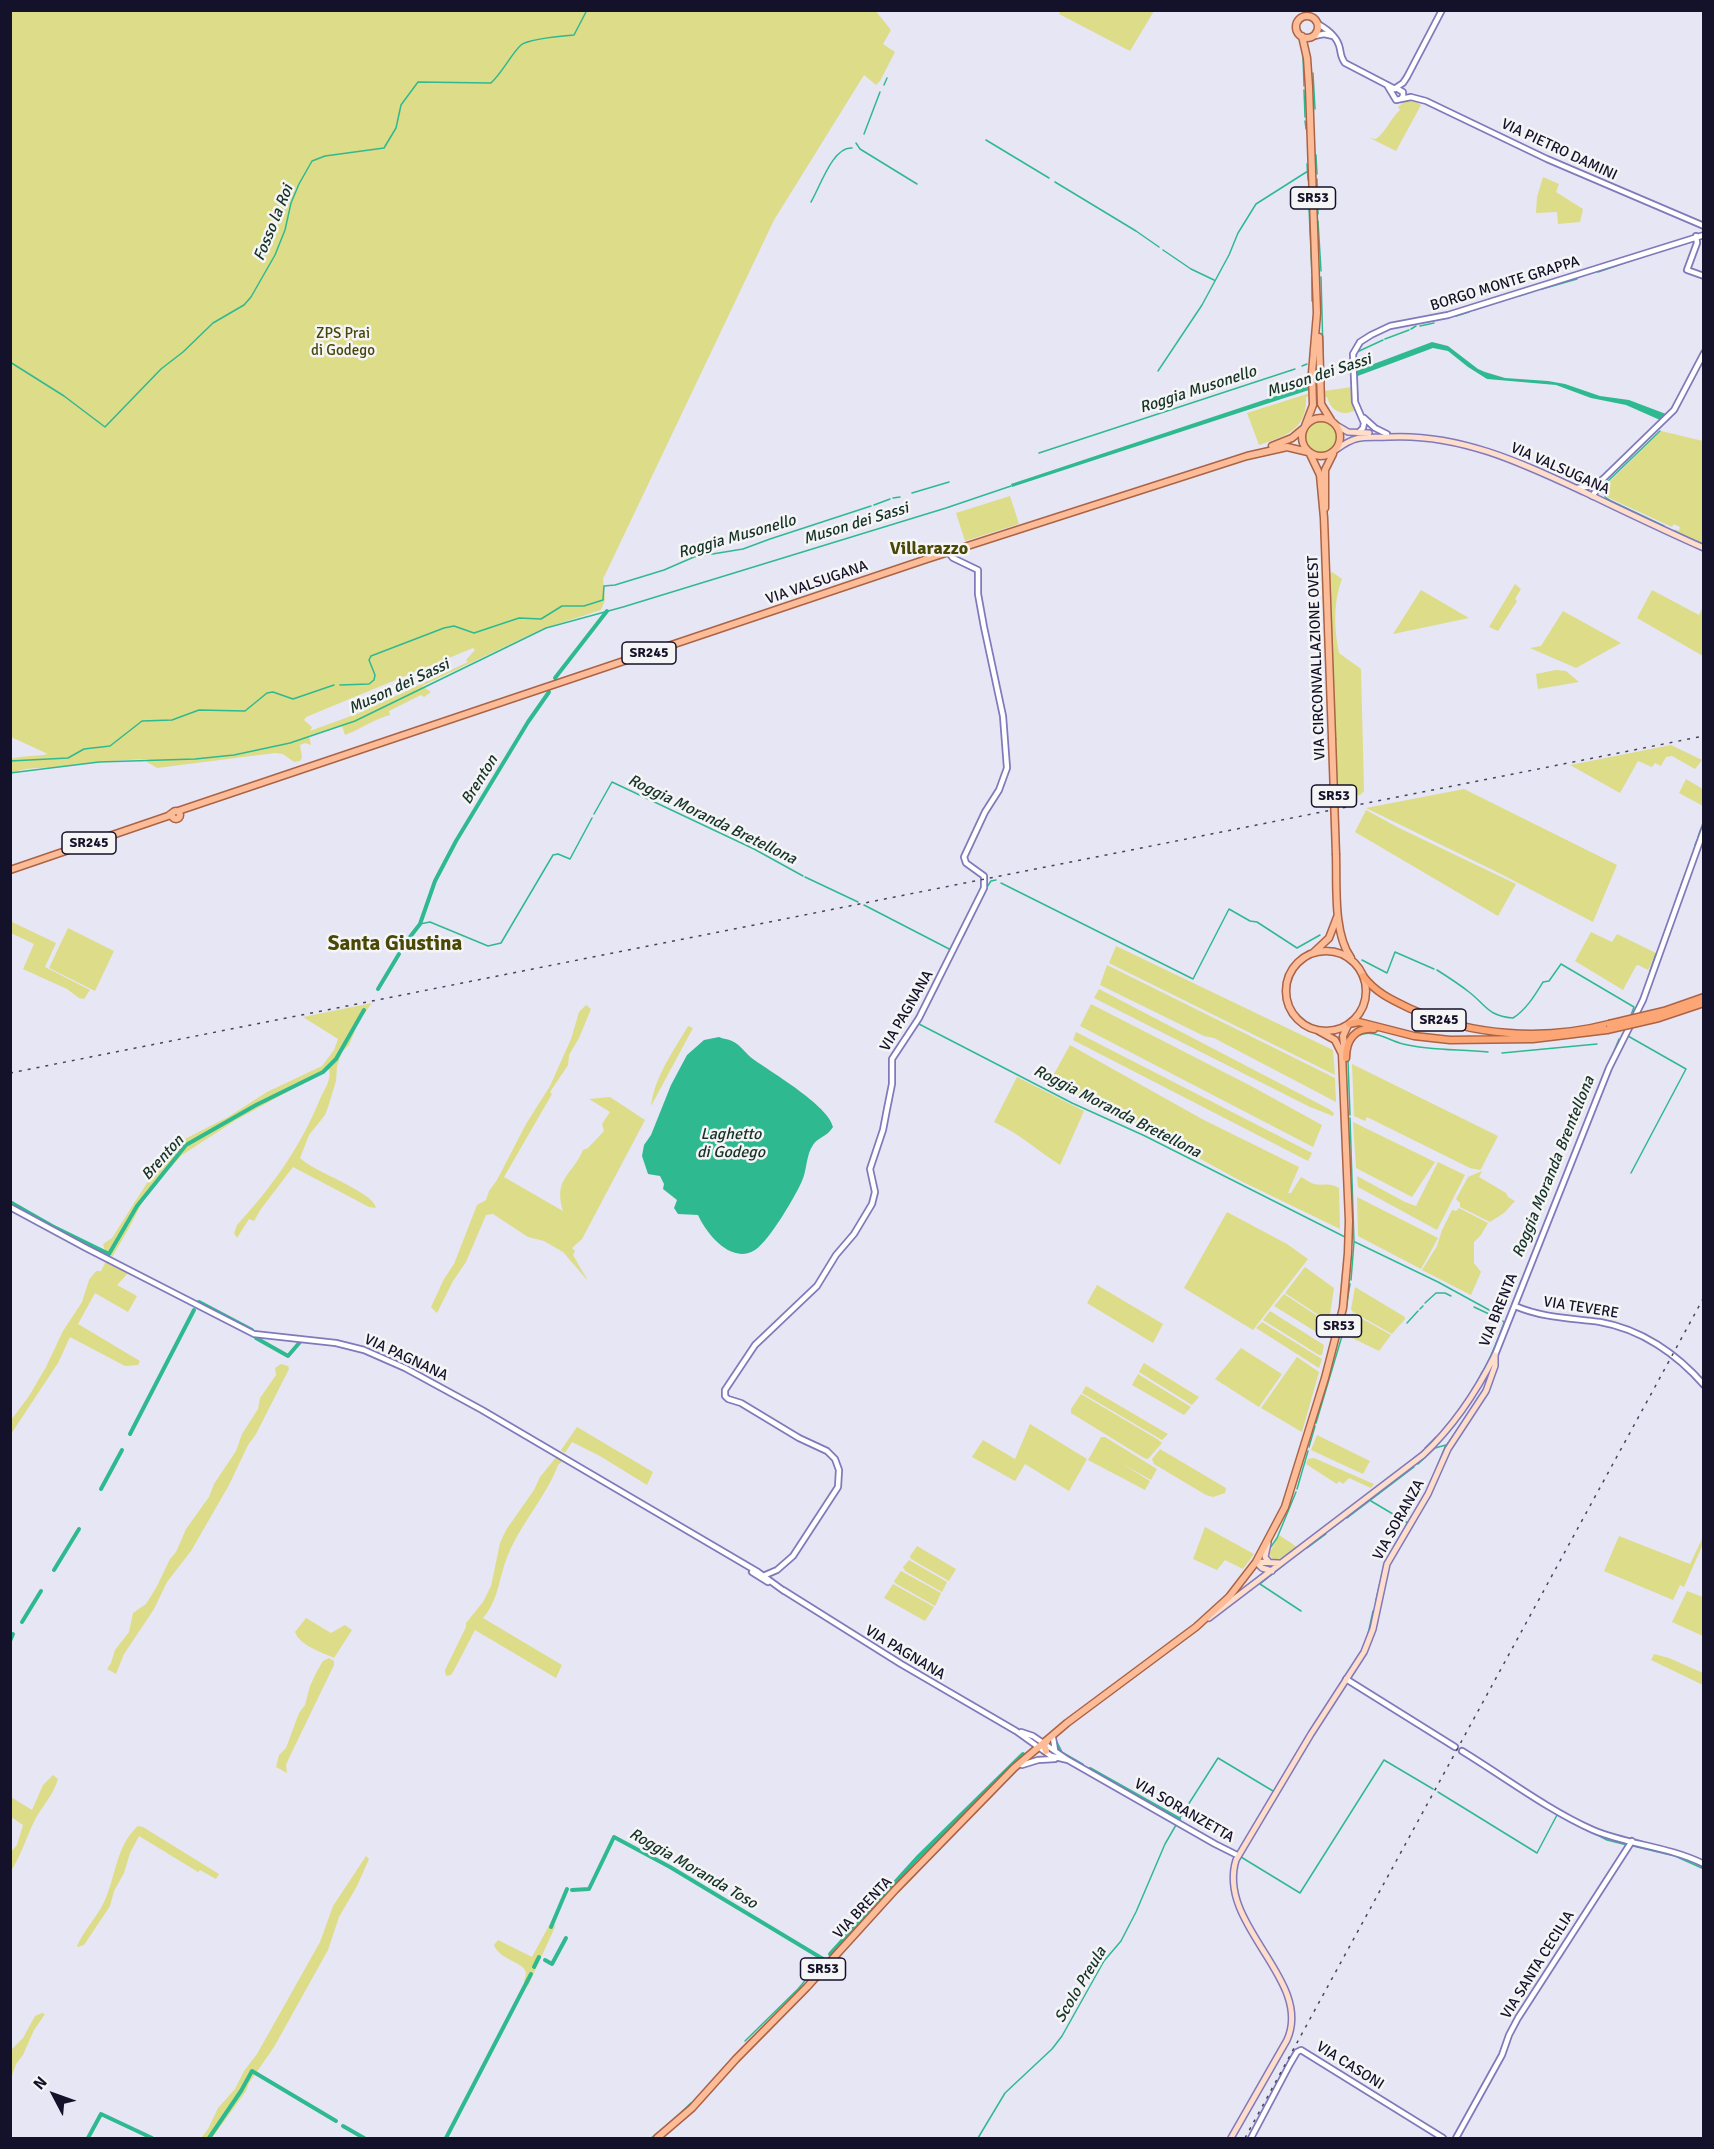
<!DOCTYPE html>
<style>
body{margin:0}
#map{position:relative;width:1714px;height:2149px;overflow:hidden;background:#e7e6f5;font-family:Signika,sans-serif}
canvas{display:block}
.frame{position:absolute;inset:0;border:12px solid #14112a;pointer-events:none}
.north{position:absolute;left:24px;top:2065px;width:60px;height:60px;-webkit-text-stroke:4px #f5f5f5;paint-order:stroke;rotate:311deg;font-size:16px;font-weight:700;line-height:24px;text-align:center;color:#14112a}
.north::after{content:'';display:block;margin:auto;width:21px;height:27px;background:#14112a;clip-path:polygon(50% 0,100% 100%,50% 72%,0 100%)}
</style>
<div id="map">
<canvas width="1714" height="2149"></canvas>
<div class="frame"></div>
<div class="north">N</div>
</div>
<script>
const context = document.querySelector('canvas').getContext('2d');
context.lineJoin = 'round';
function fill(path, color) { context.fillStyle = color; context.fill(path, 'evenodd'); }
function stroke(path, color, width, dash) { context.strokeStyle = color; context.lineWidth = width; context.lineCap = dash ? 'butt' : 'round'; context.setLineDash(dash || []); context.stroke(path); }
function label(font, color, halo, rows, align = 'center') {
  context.font = font + ' Signika,sans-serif'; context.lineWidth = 5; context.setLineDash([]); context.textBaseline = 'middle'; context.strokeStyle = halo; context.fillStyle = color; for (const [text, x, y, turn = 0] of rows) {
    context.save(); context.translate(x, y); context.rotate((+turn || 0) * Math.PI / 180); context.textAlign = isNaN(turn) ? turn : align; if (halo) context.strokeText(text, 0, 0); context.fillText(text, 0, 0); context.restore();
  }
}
fill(new Path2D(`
 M875,10l16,20 -8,14 12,8 -15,29 -4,4 -12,-10 -90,145 -171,359 2,21 -4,10 -59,19 -120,57 9,6 -7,5 -3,-2 -32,16 1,4c-16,4 -29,14 -45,20l-3,-9 -33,10 2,9 -6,-2 -5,2 2,13 -2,3 -6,1 -11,-8 -8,-1 -118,15 -10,-6 1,-3c-31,1 -60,4 -91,8 -16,2 -31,-1 -46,7v-15c11,-4 23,-2 37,-5l-37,-17v-726zM473,648l2,2 -9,10 2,2 -109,51 -49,18 2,-4 -8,-7 2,-3z
 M1061,10h93v1l-24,40 -71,-37z
 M1405,101l11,1 5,3 -25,46 -26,-13 6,1c9,-6 15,-21 24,-29l-2,-3z
 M1543,177l16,7 -3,8 27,17 -3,13 -22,2 -1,-12 -21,1 1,-16z
 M1352,387l-1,11 5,12c-14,7 -25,1 -29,-13h-3v-6z
 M1310,393v3l-4,1c1,33 -20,39 -47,48l-12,-32z
 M1305 437a16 16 0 1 1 32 0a16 16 0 1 1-32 0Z
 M1661,431l42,10v105l-29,-14 1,-3 4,2 1,-4 -6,-3 -2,3 -65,-30 -3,-5 4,-9z
 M1010,496l9,28 -54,17 -9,-28z
 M1332,572l10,7c-9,23 -8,50 -3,74l22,16 3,122 -4,4 -23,3 -8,-223z
 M1515,584l6,5 -6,10 2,2 -19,30 -9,-4z
 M1421,590l48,28 -76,16z
 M1652,590l47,25 4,-8v49l-66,-38z
 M1563,611l58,32 -45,25 -46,-20 11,-2z
 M1556,670l10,1 13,11 -41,7 -2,-15z
 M1671,745l31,15 -7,9 -23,-13 -6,1 -5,9 -6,-3 -3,4 -14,-6 -18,32 -50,-28z
 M1686,779l17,10v17l-24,-13z
 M1464,789l153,76 -24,57 -92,-48 -135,-66z
 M1366,810l31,17 119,57 -18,32 -143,-84z
 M10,921l46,22 -11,24 45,23 -6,9 -5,-1 -12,-9 -44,-20 11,-25 -23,-11z
 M68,928l46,23 -19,40 -46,-23z
 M1591,932l21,10 5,-8 39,19 -8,17 -10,-5 -2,1 -13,24 -48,-29z
 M1116,946l217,104 2,25 -226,-112z
 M1107,965l228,113 1,24 -122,-64 -10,-2 -104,-51z
 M1099,989l230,120 5,4 -1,3 -23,-9 -216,-109z
 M372,1003l-13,18 -10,24 -7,7 -5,14 -1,15 -8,26 -3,8 -16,20 -9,23c15,15 73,33 76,50l-7,-1 -76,-40 -32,42 -7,12 -5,-2 -12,19 -3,-5 3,-8c35,-38 64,-79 83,-126 4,-9 12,-20 9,-30l-93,51 -54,35 -35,38 -18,35 -17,29 -6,-3 -3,-10 9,-6 40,-63 27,-33 49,-25 39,-25 55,-26 12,-16 4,-11 -35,-22z
 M1091,1004l160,82 71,39 -9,22 -233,-121z
 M586,1005l5,4 -12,29 -10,17 -1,10 -18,27 2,2 -48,83 59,34c-10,-33 9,-35 20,-61l5,-2 16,-17 -2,-7 8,-12 -21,-13 21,-2 35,23 -63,119 -10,9 3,3 -2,4 15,26 -25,-29 -19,-11 -16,-4 -35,-23 -7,1 -20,47 -13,19 -16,32 -6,-6 13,-28 10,-15 23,-59 9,-5 3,-9 8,-11 29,-56 24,-38 21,-47 8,-27z
 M688,1026l5,2 -42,78c3,-28 23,-56 37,-80z
 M1076,1032l236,121 -4,8 -235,-121z
 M1070,1045l132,74 97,48 -11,26h3l10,-16c4,2 9,6 13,7 10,2 16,-2 25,4l1,41 -101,-49 -119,-65 -71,-32z
 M1352,1064l146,72 -17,33 -1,1 -10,-2 -103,-51 -2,4 -11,-5z
 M1017,1077l67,34 -24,54c-22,-14 -41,-32 -66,-43z
 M1353,1122l82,40 -23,35 -56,-29z
 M1438,1162l27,13 -28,55 -79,-43 -1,-11 48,26 11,4z
 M1482,1171l-3,6 27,16 2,4 7,4 -11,12 -14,9 -30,-15v-4l-4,-4 12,-22z
 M1357,1197l81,41 -17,31 -63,-33z
 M1459,1208l29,15 -7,12 -7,7v21l7,9 -10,23 -49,-25 15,-24 5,-16 10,-20 4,1z
 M1227,1212l60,32 21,15 -55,71 -69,-42z
 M106,1261l23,11 -12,13 20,11 -9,16 -33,-19 -17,31 62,37 -2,4 -13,1 -55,-29 -12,26 -47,71v-14l18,-24 17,-29 17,-36 19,-29 7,-22 7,-9h5z
 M1305,1267l29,21 -5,34 -44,-29z
 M1097,1285l66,39 -10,19 -66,-40z
 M1355,1287l50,30v2l-13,15 -39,-22 -2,-3z
 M1284,1294l44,29 -2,15 -52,-32z
 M1270,1311l54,34 -2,10h-3l-56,-35z
 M1352,1313l39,22 -12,16 -33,-16z
 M1262,1322l60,37 -3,9 -63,-40z
 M1241,1348l41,26 -23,33 -44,-28z
 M1297,1357l22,15 -17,60 -41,-24z
 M1144,1363l55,34 -7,8 -53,-33z
 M281,1364l7,2 1,3 -33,65 -8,11 -19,40 -38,66 -24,31 -13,27 -30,45 -8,20 -9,-5 4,-6 4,-13 14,-18 4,-19 13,-9 10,-16 14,-29 6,-7 10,-23 23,-32 5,-13 22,-33 6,-17 16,-25 2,-11 16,-23 -1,-7z
 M1138,1374l53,33 -7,8 -52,-30z
 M1086,1386l82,48 -6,6 -80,-47z
 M1081,1394l76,45 5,4 -14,16 -4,-1 -73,-45v-4z
 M1030,1424l57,35 -18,32 -44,-27 -10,17 -43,-24 11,-17 32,19z
 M577,1427l76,45 -6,13 -47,-29 -28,-14 -7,11 -4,-3z
 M1317,1435l53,26 -7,13 -52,-24z
 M1101,1437h4l52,32 -6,11 -30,-17 29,18 -5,9 -57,-30z
 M1160,1449l66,39 -1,5 -12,4 -7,-2 -52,-31 -2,-5z
 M557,1456l7,4 -6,5c-12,32 -37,58 -50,90 -9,21 -9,45 -25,63l79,47 -6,13 -81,-48 -22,42 -2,3 -5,1 -1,-6 21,-43v-4l17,-21 8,-16 9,-43 6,-13 28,-40 6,-13z
 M1314,1458l60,26 -3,4 -22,-10 -6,6 -4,-3 -2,3 -31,-20 2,-5z
 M1205,1527l49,27 -11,15 -18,-9 -8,10 -24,-11z
 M1279,1535l18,12 -13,10 -10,4 -5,-7z
 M1619,1536l71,28 13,-27v7l-19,43 -4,-2 -7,15 -69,-29z
 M917,1546l39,23 -7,12 -38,-22 -1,-3z
 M909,1560l38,22 -5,10 -37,-21 -2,-4z
 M901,1571l40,22 -6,13 -40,-23 -1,-2z
 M893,1584l41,23 -9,14 -41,-23z
 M1687,1591l16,6v39l-31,-14z
 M306,1618l25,15 14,-8 7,5 -18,28c-12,-6 -34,-12 -39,-26z
 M1654,1654l15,4 34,15v12l-52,-25z
 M329,1658l5,3v4l-45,93 -3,7 1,8 -11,-6 3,-12 7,-7 13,-35 6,-8 5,-19 7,-15 6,-10z
 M53,1775l5,4c-4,14 -13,24 -21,37 -10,18 -14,36 -26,55v-19l6,-7 6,-20 -12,-8v-20l21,13 11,-25z
 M138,1826l5,1 76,47 -3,5 -16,-9 -2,2 -59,-36 -9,17 -6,20 -10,18 -4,15 -26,39 -6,2 -1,-1c7,-16 20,-29 27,-44 12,-25 12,-57 34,-76z
 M366,1856l3,3 -12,27 -18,31 -11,33 -54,97 -25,36 -3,8 -34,47h-11l7,-9 10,-21 17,-19 9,-18 13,-17 63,-112 13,-36z
 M559,1907l-6,12 2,8 -27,59 -4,-4c0,-3 2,-6 2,-9 -1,-11 -27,-13 -32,-28l4,-5 34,17z
 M42,2013l3,1 -11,16 -11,25 -7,9 -5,14 1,-29 11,-11 12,-22z`), '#dddc88');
fill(new Path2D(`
 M1432,342l16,4 30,23 7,3 20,6 43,3 17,3 35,12 29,4 37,14 -6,6 -34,-15 -35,-7 -35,-13 -69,-6 -19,-12 -20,-16 -15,-3 -78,29v-6z
 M1309,385v5l-297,97 -1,-3z
 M719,1037c4,2 9,2 13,4 9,4 14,13 21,18 18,13 76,47 80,68 -6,10 -15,10 -20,18 -7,10 -6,25 -11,36 -7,16 -33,60 -47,69 -24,15 -49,-17 -57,-35l-20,-1 -4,-6 3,-8 -14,-11 1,-5 -4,-8 -12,-2 -6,-18 2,-11 7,-10 20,-50 16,-30 17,-15z`), '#2fb990');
stroke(new Path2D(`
 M1303,56l1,30
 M1313,73l2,36
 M884,85l3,-7
 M1304,90l1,27
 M1305,121l1,8
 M864,134l16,-42
 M986,140l63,38
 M856,143l4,6 57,35
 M1316,155l1,19
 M1307,164l1,16
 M1317,179l1,35
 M1055,182l81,49 23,16
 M1308,187l4,86
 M811,202c9,-15 22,-56 41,-54
 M1318,221l3,50
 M1702,239l2,-1
 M1163,250l28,19 23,11
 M1598,272l41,-14
 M1312,277v24
 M1321,277l2,74
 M1542,289l35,-10
 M1519,296l12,-4
 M1474,310l43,-14
 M1456,316l13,-4
 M1420,326l14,-3
 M1411,329l5,-3
 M1385,339l24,-9
 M1357,352l26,-12
 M10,362l54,34 41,31 56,-58 22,-17 30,-29 31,-18 7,-8 24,-42 10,-25 6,-27 8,-19 13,-23 13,-5 59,-8 12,-20 5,-23 17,-23 73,1c11,-10 21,-30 30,-38 8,-6 41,-9 53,-10l13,-25
 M1302,366l5,-2
 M1323,367l1,16
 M1158,371l44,-66 27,-50 9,-22 18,-29 52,-33
 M1660,431l-53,51 -4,10 3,6 5,3 53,25
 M1039,453l256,-84
 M912,493l37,-11
 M893,498l7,-1
 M874,505l16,-6
 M1674,531l30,14
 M340,685l29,-1 5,-4 1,-5 -6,-15 2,-4 73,-28 10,-2 20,7 45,-15 22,1 21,-13h22l19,-6 1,-14 11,-1 49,-15 30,-13 49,-8 27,-10 101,-33
 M10,761l58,-3 16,-9 26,-3 32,-25 30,-1 27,-10 46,1 22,-18 6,-1 20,7 41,-14
 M10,773l89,-11 96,-3 39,-4 56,-12 65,-22 191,-93 77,-21 323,-99 65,-22
 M594,814l18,-32 142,67 49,27
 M1698,837l5,-14
 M1695,845l2,-5
 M1687,869l5,-13
 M805,877l53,25
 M1001,883l192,96 36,-70 21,12 7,1 40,26 23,-13
 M1681,885l5,-13
 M987,887l4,-6 5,-1
 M1677,896l3,-7
 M1675,902l2,-4
 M864,905l91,47
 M420,924l10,-2 58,24 13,-3 52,-88 5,-1 12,5 22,-41
 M964,935l21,-43
 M1362,960l25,13 8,-21 39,17
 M1437,970c11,7 22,14 32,22 18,14 19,24 44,26 13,-8 22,-23 30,-36l6,-1 12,-17 73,43 -3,8
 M1650,971l6,-17
 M940,981l21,-42
 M939,985l-20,39 153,79 73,33 200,101
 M1357,1036c16,-8 30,4 46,8 28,7 57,5 85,8
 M1628,1036l58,33 -55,104
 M1502,1053l95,-9
 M1348,1061l2,54
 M1350,1118l4,124 -3,38
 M1355,1242l83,40 53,29
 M1425,1303l11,-10h9l6,3
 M1512,1304l107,-265
 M1474,1307l15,7
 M1420,1309l3,-3
 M1407,1323l11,-12
 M1342,1333l8,-49
 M1481,1374c10,-15 16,-33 23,-51l-1,-2
 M1476,1384l4,-8
 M1316,1423l26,-87
 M1309,1447l6,-21
 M1425,1448l11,-11
 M1414,1458l9,-7
 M1418,1464l17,-16 11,-3
 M1429,1486l16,-39 15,-20
 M1297,1489l11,-38
 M1371,1501l37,22
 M1347,1518l67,-51
 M1330,1530l13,-10
 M1306,1541l7,-5
 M1394,1546l19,-32
 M1307,1548l19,-14
 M1268,1551l9,-13 19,-46
 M1285,1564l-25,20 41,27
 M1376,1600l8,-35 8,-15
 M1368,1634l5,-23
 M1438,1792l99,61 20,-38
 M1563,1817l44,23 20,5
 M1179,1819l39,-61 55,33
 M1633,1846l42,10 29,13
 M1241,1857l59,36 84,-133 49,29
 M745,2041l53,-52 25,-30
 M670,2123l21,-20
 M651,2138l13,-10
 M978,2138l27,-45 47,-44 10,-13 42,-75 17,-20 15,-29 29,-68 11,-19`), '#2fb990', 1.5);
stroke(new Path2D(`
 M555,678l52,-67
 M403,946l17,-22 15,-43 21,-40 72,-119 21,-30
 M378,989l21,-35
 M10,1202l42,24 57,28 28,-48 49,-61 70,-40 67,-33 13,-13 28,-49
 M199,1302l53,28
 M256,1338l32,18 12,-14
 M130,1434l64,-124
 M101,1489l21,-39
 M54,1570l25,-41
 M22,1622l19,-31
 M10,1641l3,-7
 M1056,1743l5,10 21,12
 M1090,1769l89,50
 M572,1890l17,-1 25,-52 56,30 153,92
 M551,1927l16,-38
 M830,1954l87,-96 106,-104
 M545,1960l7,4 14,-26
 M534,1967l5,-10
 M343,2126l21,12
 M88,2138l13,-24 51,24
 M209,2138l32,-47 11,-20 84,50
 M446,2138l85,-164`), '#2fb990', 4);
const tertiary = new Path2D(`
 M1318,24c9,5 20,14 22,25 1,6 1,9 5,14l50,26
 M1314,36l10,-2 9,2
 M1387,85l9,15 15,-3 15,4 121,58 157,67
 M1396,88l7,4v4l-2,3
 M1394,89l9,-6 4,-6 35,-67
 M1696,236l1,7 -10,27 17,6
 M1364,418l11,10 12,6
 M1358,433l5,-5 1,-5 -9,-21 -2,-48 7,-12 11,-7 19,-9 58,-11 256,-80
 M1577,488l16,-2 10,-7 71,-69 30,-57
 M1592,496l8,-10 3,-7
 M10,1207l76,41 168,86 82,9 28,7 41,18 77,42 276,162 26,19
 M1515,1306c28,12 55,12 85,16 41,7 77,32 104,63
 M1495,1355l114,-287 34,-68 61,-170
 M752,1572l16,10
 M763,1576l14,-6 16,-14 45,-69 1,-17 -4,-11 -8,-8 -28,-13 -58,-35 -13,-4 -3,-3v-6l30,-45 62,-59 19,-31 18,-21 18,-30 3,-12 -5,-23 13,-39 4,-21 5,-25v-25l27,-41 65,-130v-12l-18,-13 -2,-6 21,-45 14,-22 8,-22 -4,-52 -19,-89 -6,-33v-24l-25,-12 -5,-6
 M783,1590l118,74 115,67 35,25 17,4
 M1346,1679l109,68
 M1021,1732l12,4 35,24 147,84 22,11
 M1053,1738l2,12
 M1462,1751c41,25 86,59 131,79 35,15 75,16 111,34
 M1022,1765l16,-5 17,-1
 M1251,2138l39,-74 7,-12 4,-2 142,88
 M1456,2138l46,-83 7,-20 9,-17 114,-177`);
const secondary = new Path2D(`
 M1336,425l12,7 21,1
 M1337,449c21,-15 27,-11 51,-12 71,-4 134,26 196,55 40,19 79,38 120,56
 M1268,1543l-3,14 4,5
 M1256,1562l23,1
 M1256,1562l6,6 10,3
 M1209,1618l214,-163c31,-29 53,-62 72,-100
 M1231,2138l56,-98c27,-60 -71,-115 -51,-180l75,-126 53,-82 9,-23 14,-65 41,-70 20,-45 38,-58 9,-25v-11`);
const primary = new Path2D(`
 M1296 27a11 11 0 1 1 22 0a11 11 0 1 1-22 0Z
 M1302,36l5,22 2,29 8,226 -5,60 1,32 -8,21
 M1319,337l2,67 10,16
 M1302 437a19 19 0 1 1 38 0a19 19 0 1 1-38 0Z
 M1272,446l20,-8 12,-10
 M1310,454l10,21 4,43 8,220
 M1325,508v-38l8,-16
 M172 815a4 4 0 1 1 8 0a4 4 0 1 1-8 0Z
 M178,811l749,-252 320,-103 40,-9 21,5
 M1336,855c1,30 -3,78 15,103
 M10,870l158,-54 4,-3
 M1286 991a40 40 0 1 1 80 0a40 40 0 1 1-80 0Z
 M1313,953l16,-15 8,-21
 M1345,1053l-2,-17 5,-11
 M1046,1751l-2,-6 3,-4
 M657,2138l35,-30 44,-49 71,-72 88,-97 119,-122 53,-45 129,-96 33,-30 27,-35 29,-55 40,-129 18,-70 5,-55 1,-32 -7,-167 -7,-14 -18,-10`);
const trunk = new Path2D(`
 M1363,976c13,17 29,24 48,33 61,27 133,32 198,15
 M1349,1024l10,-2 55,14 36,4 83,-1 74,-9
 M1346,1058c0,-18 9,-31 28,-29`);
stroke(tertiary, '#8079bb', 8);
stroke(secondary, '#8079bb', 8);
stroke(primary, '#ab6345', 9);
stroke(trunk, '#ab6345', 9);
stroke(tertiary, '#fff', 4.5);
stroke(secondary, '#feddcb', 5);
stroke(primary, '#fdbc98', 6);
stroke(trunk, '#fca676', 6);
stroke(new Path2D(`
 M10,1073l1694,-337
 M1245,2138l459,-841`), '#47455b', 1.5, [3, 6]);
const primaryBridge = new Path2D(`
 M1332,738l4,117`);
const trunkBridge = new Path2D(`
 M1609,1024l55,-13 40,-14
 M1607,1030l52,-12 45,-15`);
stroke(primaryBridge, '#ab6345', 9, []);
stroke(trunkBridge, '#ab6345', 9, []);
stroke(primaryBridge, '#fdbc98', 6);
stroke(trunkBridge, '#fca676', 6);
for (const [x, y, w] of [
 [1313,198,45],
 [649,653,54],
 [1334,796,45],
 [89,843,54],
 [1439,1020,54],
 [1339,1326,45],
 [823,1969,45]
]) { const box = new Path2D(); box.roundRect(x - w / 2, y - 11, w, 22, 4.5); context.fillStyle = '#f5f5f5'; context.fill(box); stroke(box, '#14112a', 1.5); }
label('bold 14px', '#14112a', null, [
 ["SR53",1313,198],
 ["SR245",649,653],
 ["SR53",1334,796],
 ["SR245",89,843],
 ["SR245",1439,1020],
 ["SR53",1339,1326],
 ["SR53",823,1969]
]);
label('15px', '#14112a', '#f5f5f5', [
 ["VIA PIETRO DAMINI",1559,150,25],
 ["BORGO MONTE GRAPPA",1505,284,-17],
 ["VIA VALSUGANA",1560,469,24],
 ["VIA VALSUGANA",817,583,-19],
 ["VIA CIRCONVALLAZIONE OVEST",1317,658,-92],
 ["VIA PAGNANA",907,1011,-60],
 ["VIA TEVERE",1581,1308,9],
 ["VIA BRENTA",1499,1310,-68],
 ["VIA PAGNANA",406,1358,25],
 ["VIA SORANZA",1399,1520,-61],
 ["VIA PAGNANA",905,1653,31],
 ["VIA SORANZETTA",1184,1811,30],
 ["VIA BRENTA",863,1908,-47],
 ["VIA SANTA CECILIA",1538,1965,-58],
 ["VIA CASONI",1350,2066,32]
]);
label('15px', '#474609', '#f5f5f5', [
 ["ZPS Prai",343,334],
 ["di Godego",343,351]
]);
label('italic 16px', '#173329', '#f5f5f5', [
 ["Fosso la Roi",274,223,-68],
 ["Muson dei Sassi",1319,376,-18],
 ["Roggia Musonello",1198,390,-18],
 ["Muson dei Sassi",856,524,-17],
 ["Roggia Musonello",737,537,-16],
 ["Muson dei Sassi",399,687,-25],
 ["Brenton",480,780,-58],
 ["Roggia Moranda Bretellona",712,820,26],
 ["Roggia Moranda Bretellona",1117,1112,27],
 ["Laghetto",731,1135],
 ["di Godego",731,1153],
 ["Brenton",163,1158,-48],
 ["Roggia Moranda Brentellona",1554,1167,-68],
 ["Roggia Moranda Toso",693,1869,30],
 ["Scolo Preula",1081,1985,-59]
]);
label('bold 18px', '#494807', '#f5f5f5', [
 ["Villarazzo",929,549]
]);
label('bold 21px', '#494807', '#f5f5f5', [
 ["Santa Giustina",395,944]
]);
</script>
